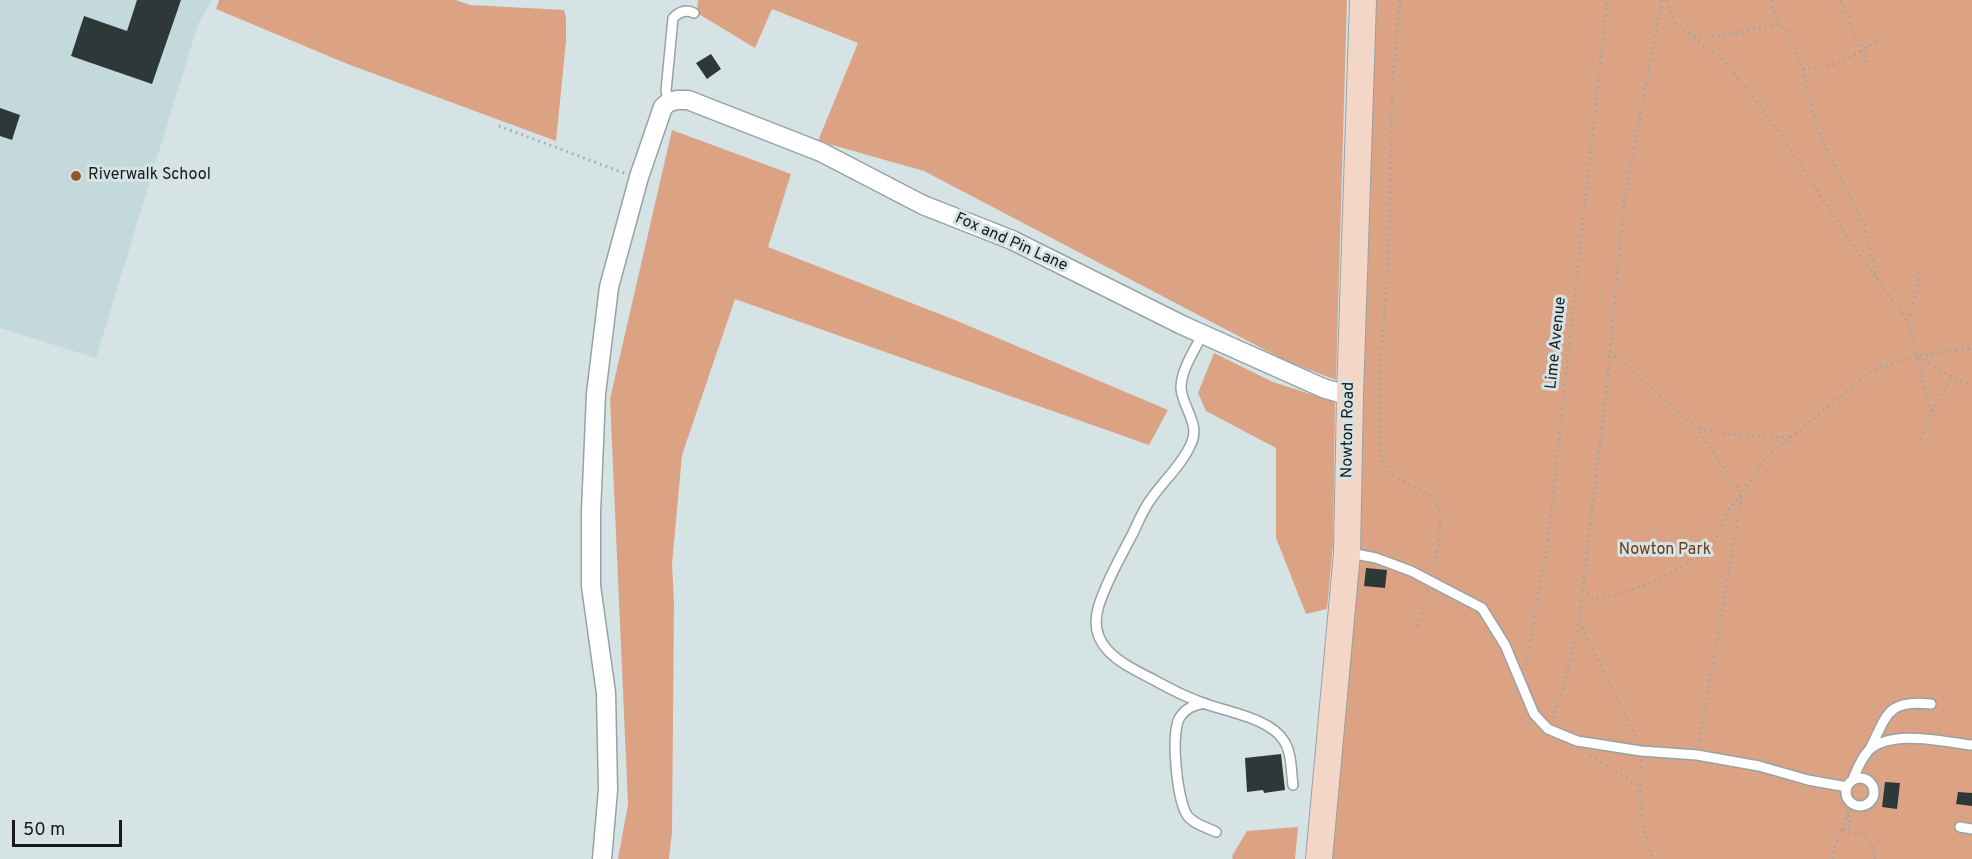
<!DOCTYPE html>
<style>
body{margin:0}
#map{position:relative;width:1972px;height:859px;overflow:hidden;background:#d6e3e4;font-family:Overpass,sans-serif}
canvas{display:block}
.scale{position:absolute;left:12px;top:820px;width:110px;height:27px;box-sizing:border-box;border:3px solid #161a1b;border-top:0;padding-left:8px;font-size:18px;line-height:21px;white-space:nowrap;color:#161a1b;-webkit-text-stroke:4px #d6e3e4;paint-order:stroke}
</style>
<div id="map">
<canvas width="1972" height="859"></canvas>
<div class="scale">50 m</div>
</div>
<script>
const context = document.querySelector('canvas').getContext('2d');
context.lineJoin = 'round';
function fill(path, color) { context.fillStyle = color; context.fill(path, 'evenodd'); }
function stroke(path, color, width, dash) { context.strokeStyle = color; context.lineWidth = width; context.lineCap = dash ? 'butt' : 'round'; context.setLineDash(dash || []); context.stroke(path); }
function label(font, color, halo, rows, align = 'center') {
  context.font = font + ' Overpass,sans-serif'; context.lineWidth = 6; context.setLineDash([]); context.textBaseline = 'middle'; context.strokeStyle = halo; context.fillStyle = color; for (const [text, x, y, turn = 0] of rows) {
    context.save(); context.translate(x, y); context.rotate((+turn || 0) * Math.PI / 180); context.textAlign = isNaN(turn) ? turn : align; if (halo) context.strokeText(text, 0, 0); context.fillText(text, 0, 0); context.restore();
  }
}
fill(new Path2D(`
 M0,0h212l-14,24 -102,334 -96,-30z`), '#c3d9db');
fill(new Path2D(`
 M219,0h237l14,5 94,5 2,8v23l-10,100 -211,-78 -129,-54z
 M698,0h649l-11,380 -50,-19 -362,-190 -106,-30 40,-98 -86,-34 -17,39 -58,-35z
 M1374,0h598v859h-646z
 M672,130l119,44 -23,73 187,73 213,90 -19,35 -414,-146 -53,156 -10,109 2,39 -2,229 -3,27h-51l10,-55 -18,-405z
 M1214,353l59,29 62,20 -2,143 -6,64 -21,5 -30,-76v-90l-70,-37 -8,-18z
 M1298,827l-3,32h-62l-1,-3 15,-25z`), '#dca284');
fill(new Path2D(`
 M137,0h44l-29,84 -81,-28 13,-40 43,15z
 M711,54l10,15 -14,10 -11,-16z
 M0,108l20,7 -8,25 -12,-4z
 M1366,568l21,2 -2,18 -21,-2z
 M1281,754l4,36 -21,3 -1,-3 -16,2 -2,-34z
 M1885,782l15,1 -3,26 -15,-2z
 M1958,792l14,1v13l-16,-2z`), '#2d3839');
const lane = new Path2D(`
 M669,102l-3,-11 7,-73c6,-6 13,-9 21,-5
 M1203,333c-8,17 -22,36 -22,55 1,19 20,36 10,56 -9,21 -27,36 -40,55 -7,9 -12,21 -17,32 -12,24 -27,48 -35,74 -14,42 24,59 55,75 16,9 32,17 49,23 24,9 67,15 81,38 8,12 7,31 9,44
 M1350,553l26,5 35,13 71,37 23,37 29,69 14,15 29,12 64,10 56,4 62,11 49,14 39,7
 M1204,703c-10,2 -18,5 -24,14 -10,16 -3,82 7,98 6,9 19,12 29,17
 M1870,749c17,-34 17,-50 61,-45
 M1846 792a14 14 0 1 1 28 0a14 14 0 1 1-28 0Z
 M1853,779c4,-10 9,-22 16,-29 23,-21 75,-8 103,-5
 M1960,827l12,2`);
const street = new Path2D(`
 M602,859l6,-69 -2,-97 -15,-107v-74l5,-118 13,-107 30,-110 24,-70 6,-5 8,-2h11l133,52 102,53 89,35 170,85 141,63 27,8`);
const secondary = new Path2D(`
 M1319,859l28,-306 3,-157 13,-396`);
stroke(lane, '#96a2a3', 12);
stroke(street, '#96a2a3', 21);
stroke(secondary, '#96a2a3', 28);
stroke(new Path2D(`
 M1400,0l-8,84 -3,164 -9,124v80l7,20 46,26 8,13 -2,31 -6,27
 M1666,0l9,23 49,37 49,63 85,130 50,68 23,92
 M1772,0l5,24 9,6 17,39 14,59 47,98 14,54
 M1841,0l26,64
 M1694,36h27l55,-12
 M1803,69l30,-4 29,-14 18,-13
 M499,126l125,47
 M1908,321l9,-30 2,-18
 M1610,352l87,76 45,66 -43,250
 M1919,357l33,20 20,8
 M1699,428c30,9 60,9 91,9
 M1921,439l10,-26 21,-36
 M1583,589l11,10 21,-4 47,-16 50,-32 17,-38 13,-15 24,-37 107,-87 44,-14 55,-8
 M1579,622l58,118
 M1417,626l11,-36
 M1526,665l22,-124 59,-541
 M1553,718l10,-27 16,-70 28,-238 17,-181 38,-202
 M1590,756l50,30
 M1641,760c-2,34 0,67 12,99
 M1848,815l2,9 -1,7
 M1843,830l19,4 10,9 3,16
 M1833,859l2,-13 17,-43`), '#9ca6a7', 3, [1.5, 4.5]);
stroke(lane, '#fff', 9);
stroke(street, '#fff', 18);
stroke(secondary, '#f4d6c6', 26);
for (const [x, y, r, color] of [
 [76,176,6,"#99532b"]
]) { const dot = new Path2D(); dot.arc(x, y, r, 0, 2 * Math.PI); context.fillStyle = color; context.fill(dot); stroke(dot, '#d6e3e4', 2); }
label('16px', '#161a1b', '#d6e3e4', [
 ["Riverwalk School",88,176]
], 'left');
label('16px', '#161a1b', '#d6e3e4', [
 ["Fox and Pin Lane",1011,243,24],
 ["Lime Avenue",1557,343,-84],
 ["Nowton Road",1349,430,-89]
]);
label('16px', '#713919', '#d6e3e4', [
 ["Nowton Park",1665,551]
]);
</script>
